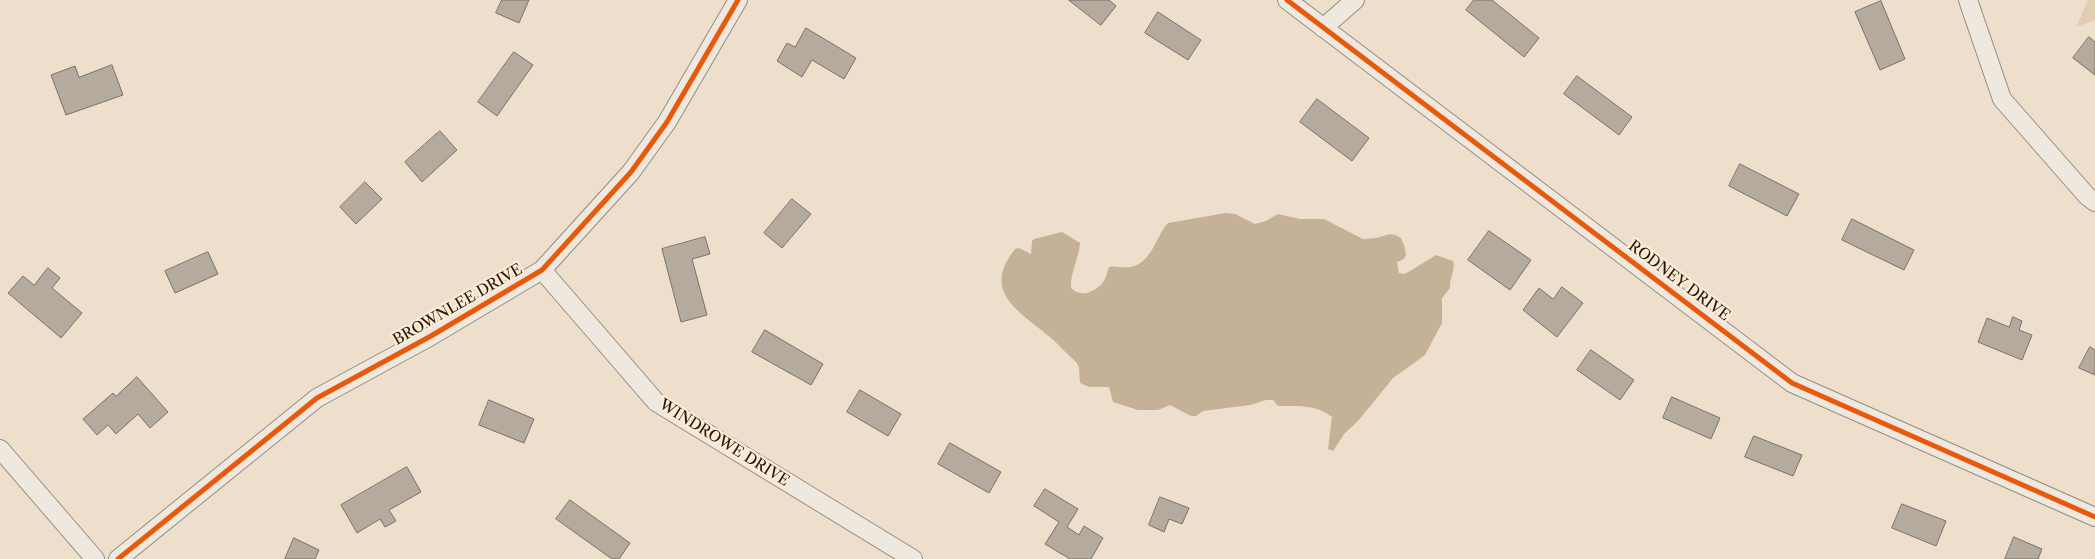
<!DOCTYPE html>
<style>
body{margin:0}
canvas{display:block;background:#eddfcb}
</style>
<canvas width="2095" height="559"></canvas>
<script>
const context = document.querySelector('canvas').getContext('2d');
context.lineJoin = 'round';
function fill(path, color) { context.fillStyle = color; context.fill(path, 'evenodd'); }
function stroke(path, color, width, dash) { context.strokeStyle = color; context.lineWidth = width; context.lineCap = dash ? 'butt' : 'round'; context.setLineDash(dash || []); context.stroke(path); }
function label(font, color, halo, rows, align = 'center') {
  context.font = font + ' "Libre Caslon Text",serif'; context.lineWidth = 4.5; context.setLineDash([]); context.textBaseline = 'middle'; context.strokeStyle = halo; context.fillStyle = color; for (const [text, x, y, turn = 0] of rows) {
    context.save(); context.translate(x, y); context.rotate((+turn || 0) * Math.PI / 180); context.textAlign = isNaN(turn) ? turn : align; if (halo) context.strokeText(text, 0, 0); context.fillText(text, 0, 0); context.restore();
  }
}
fill(new Path2D(`
 M2088,0h7v20l-19,7z`), '#e1cdb3');
fill(new Path2D(`
 M1226,213l9,1 20,10 11,-3 12,-7 22,5h24l39,20 13,-1 14,-4 5,1 6,3 3,7 2,10 -2,4 -7,3 2,11 6,1 31,-19 17,6c3,9 -4,17 -3,27l-8,10v25l-17,32 -32,23 -35,43 -14,13 -11,17 -5,-2 4,-32c-15,-13 -35,-11 -54,-11l-5,-6h-7l-16,5 -47,6 -7,5h-5l-21,-11 -12,5h-20l-25,-8 -4,-15h-20l-9,-4 -1,-16 -3,-5c-8,-7 -16,-16 -25,-24 -30,-26 -71,-45 -36,-89l4,-1 12,6 1,-13 2,-2 28,-7 18,11c-1,15 -10,30 -9,45 11,11 27,3 34,-9 2,-4 2,-8 4,-12 9,-2 18,3 28,-2 17,-9 19,-29 31,-42z`), '#c4b198');
const building = new Path2D(`
 M502,0h27l-10,23 -23,-10z
 M1069,0h40l7,6 -15,19z
 M1474,0h18l47,38 -15,19 -58,-47z
 M1881,1l24,58 -25,11 -25,-58z
 M1158,12l43,28 -13,20 -43,-27z
 M806,28l50,30 -12,21 -32,-19 -10,17 -25,-16 10,-18 8,4z
 M2089,37l6,5v33l-22,-17z
 M514,52l19,13 -36,51 -19,-14z
 M112,65l11,30 -57,20 -15,-40 24,-9 4,11z
 M1577,76l55,41 -13,18 -55,-41z
 M1317,99l52,39 -17,23 -52,-39z
 M440,131l17,19 -35,32 -17,-20z
 M1740,164l59,30 -12,22 -58,-30z
 M365,182l17,17 -26,25 -16,-17z
 M792,199l19,15 -29,34 -18,-15z
 M1852,219l62,31 -10,20 -62,-30z
 M1489,231l42,29 -21,30 -42,-30z
 M705,237l5,17 -18,5 15,56 -26,7 -19,-73z
 M208,252l10,22 -43,19 -10,-22z
 M48,268l12,10 -8,10 30,25 -21,25 -53,-45 15,-17 11,9z
 M1562,287l21,16 -26,34 -34,-27 16,-22 14,11z
 M2013,317l9,4 -3,9 13,5 -10,25 -44,-18 9,-24 22,9z
 M765,330l58,34 -12,21 -59,-33z
 M2090,347l5,3v25l-16,-7z
 M1591,350l43,30 -14,20 -43,-30z
 M137,377l31,35 -18,16 -12,-14 -22,20 -8,-9 -11,10 -14,-16 30,-26 3,3z
 M860,390l41,24 -13,22 -41,-24z
 M1672,397l48,21 -9,21 -48,-21z
 M489,400l45,19 -10,24 -45,-18z
 M1754,436l48,19 -9,21 -48,-19z
 M950,443l51,29 -12,21 -51,-29z
 M407,467l14,25 -32,18 7,11 -11,6 -5,-8 -23,14 -16,-28z
 M1045,489l33,20 -11,18 12,8 5,-9 19,12 -12,21h-21l-25,-15 14,-22 -25,-16z
 M1160,497l29,11 -7,16 -13,-5 -5,13 -15,-7z
 M570,500l60,43 -11,16h-7l-56,-40z
 M1902,504l44,17 -10,25 -44,-18z
 M2014,537l28,12 -4,10h-33z
 M294,538l25,12 -4,9h-30z`);
fill(building, '#b4aa9d');
stroke(building, '#7b7267', 1);
const street = new Path2D(`
 M1287,0l505,383 303,134
 M1968,0l34,99 85,97 8,6
 M1323,28l32,-28
 M542,270l114,132 257,157
 M0,449l95,110
 M118,559l199,-161 114,-62 111,-66 89,-98 36,-50 71,-122`);
stroke(street, '#968d81', 20);
stroke(street, '#efe8de', 18);
stroke(new Path2D(`
 M1287,0l505,383 303,134
 M118,559l199,-161 114,-62 111,-66 89,-98 36,-50 71,-122`), '#e8590c', 5);
label('15px', '#231710', '#fdecd3', [
 ["RODNEY DRIVE",1679,281,37],
 ["BROWNLEE DRIVE",458,305,-30],
 ["WINDROWE DRIVE",724,443,32]
]);
</script>
